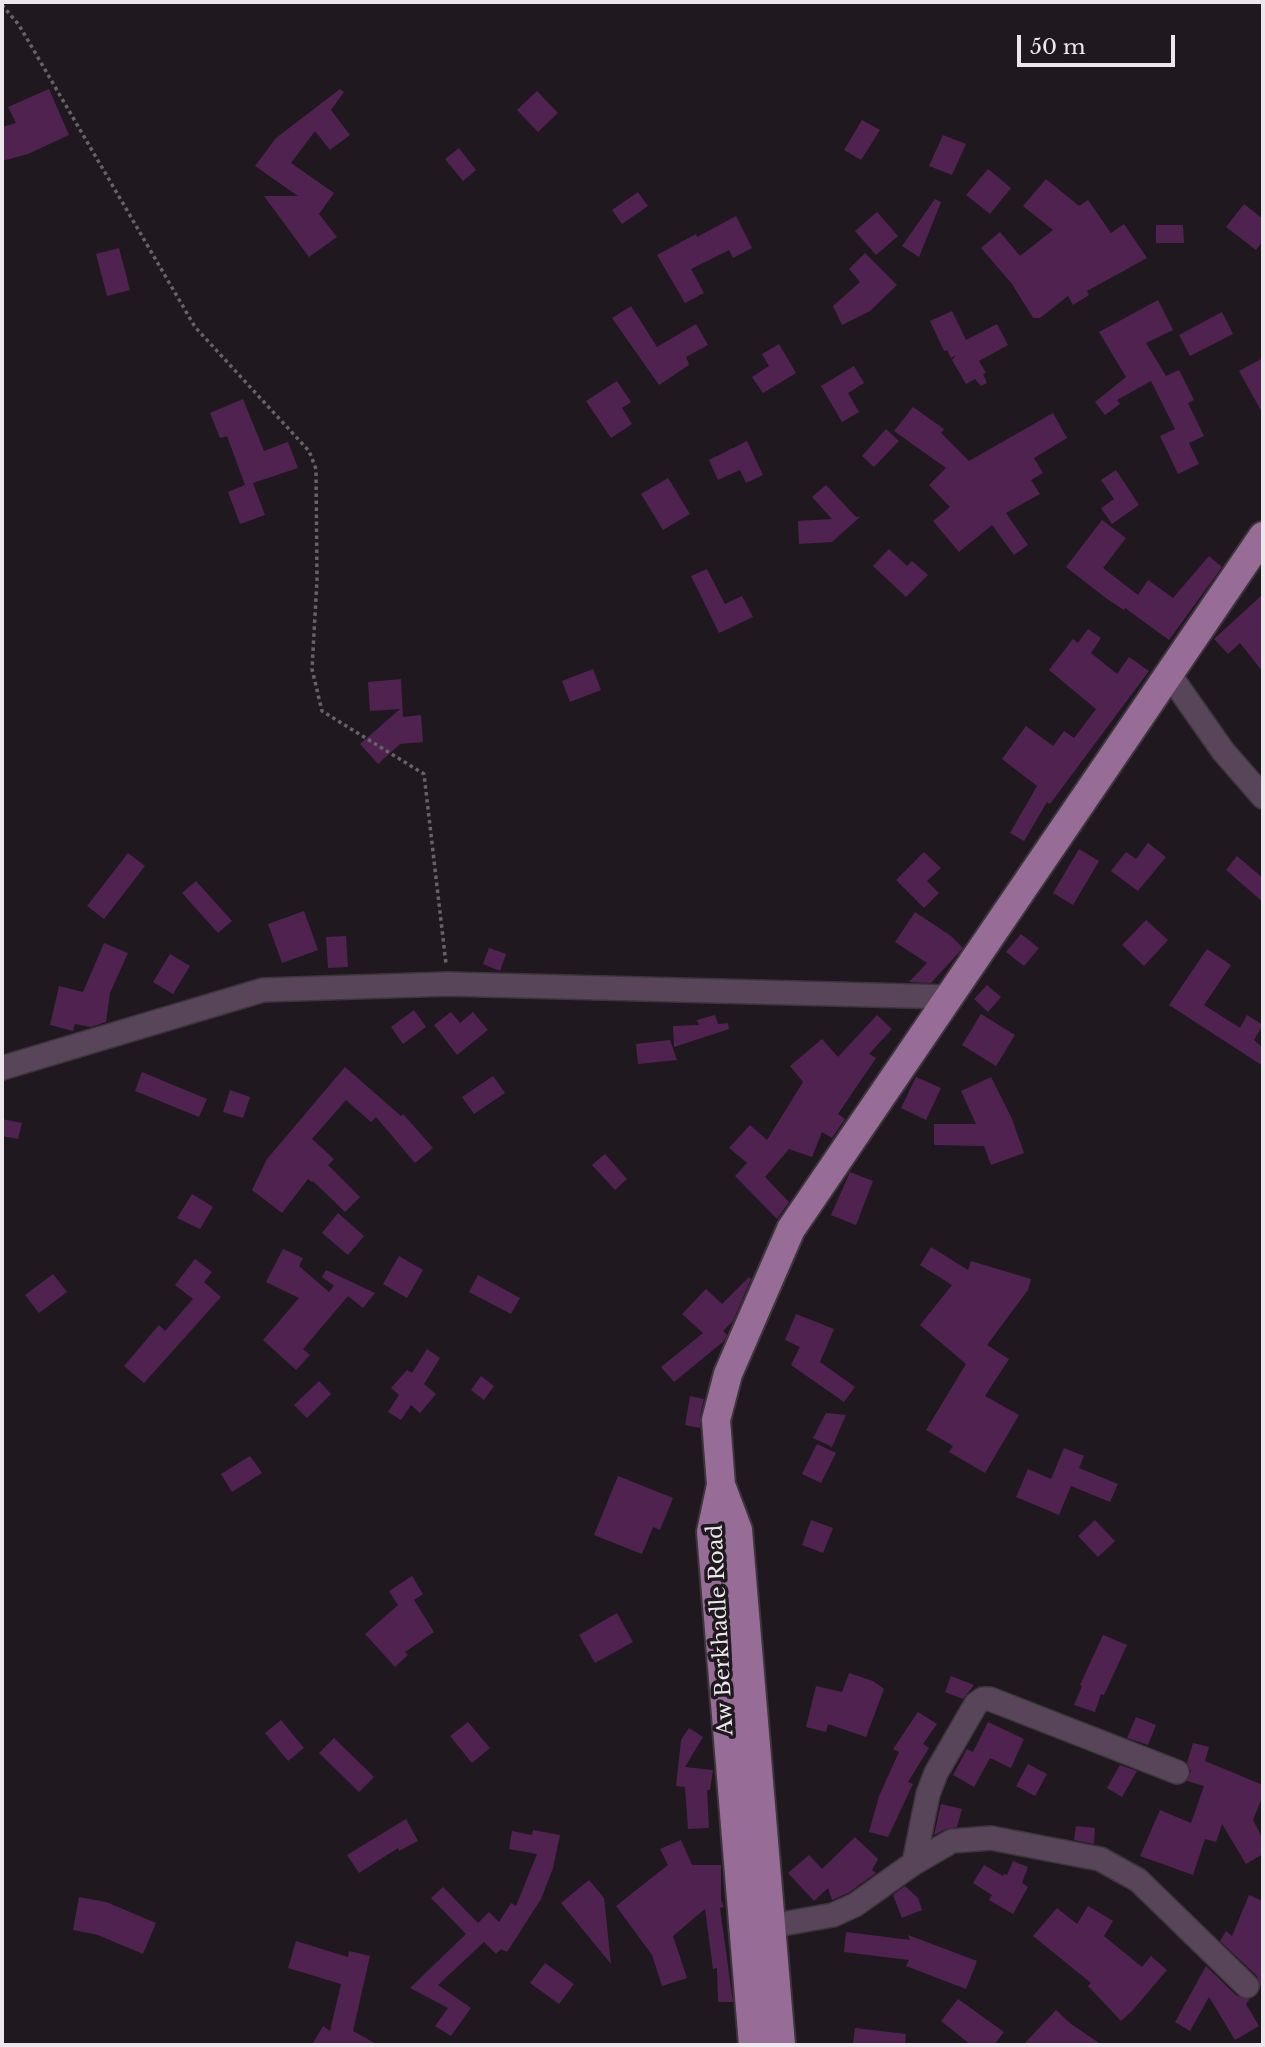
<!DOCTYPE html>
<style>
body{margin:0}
#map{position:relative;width:1265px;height:2047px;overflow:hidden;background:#1f191f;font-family:"Libre Baskerville",serif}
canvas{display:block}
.frame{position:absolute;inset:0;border:4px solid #ebe7eb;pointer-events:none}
.scale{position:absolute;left:1017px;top:35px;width:158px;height:32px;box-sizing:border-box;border:4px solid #ebe7eb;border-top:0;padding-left:9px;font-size:21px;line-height:24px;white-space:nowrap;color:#ebe7eb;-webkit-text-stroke:5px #1f191f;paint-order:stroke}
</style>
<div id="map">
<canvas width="1265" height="2047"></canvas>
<div class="frame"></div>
<div class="scale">50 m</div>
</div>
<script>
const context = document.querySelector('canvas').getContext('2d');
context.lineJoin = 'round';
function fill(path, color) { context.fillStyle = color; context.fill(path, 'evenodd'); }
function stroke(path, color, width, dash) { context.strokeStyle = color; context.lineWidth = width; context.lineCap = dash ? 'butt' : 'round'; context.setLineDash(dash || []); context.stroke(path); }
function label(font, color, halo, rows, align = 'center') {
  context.font = font + ' "Libre Baskerville",serif'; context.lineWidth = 7; context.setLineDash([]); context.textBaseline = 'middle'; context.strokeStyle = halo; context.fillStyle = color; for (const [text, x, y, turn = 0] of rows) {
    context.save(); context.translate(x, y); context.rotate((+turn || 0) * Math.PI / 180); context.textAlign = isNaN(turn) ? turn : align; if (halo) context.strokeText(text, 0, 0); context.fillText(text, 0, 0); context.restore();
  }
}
fill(new Path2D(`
 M49,89l20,46 -41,19 -26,7v-34l14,-4 -8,-16z
 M340,89l4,3 -13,18 19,25 -20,15 -15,-19 -24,32 43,30 -15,21 18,23 -28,20 -45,-61h34l-43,-30 21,-28z
 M537,91l21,22 -20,19 -21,-22z
 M862,120l18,10 -19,30 -17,-10z
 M943,135l23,9 -14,31 -23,-9z
 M459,148l17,22 -13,11 -18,-22z
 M988,169l23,19 -21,26 -24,-19z
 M1046,179l33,27 9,-6 23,33 13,-9 23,34 -60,33 2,4 -16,10 -5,-9 -28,22h-7l-21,-34 -31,-36 19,-16 20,24 33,-26 -30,-24z
 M638,192l10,14 -26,18 -10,-14z
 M935,199l6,3 -22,55 -17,-11z
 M1244,204l19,15v22l-7,9 -30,-23z
 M877,212l21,24 -22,19 -21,-24z
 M736,216l16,32 -19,10 -4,-8 -38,19 13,24 -19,10 -28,-48 39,-21 1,3z
 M1156,225h27l1,18h-28z
 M119,248l11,42 -23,6 -11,-42z
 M865,253l32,32 -27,26 -28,14 -9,-19 27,-24 -11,-13z
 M1158,300l15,30 -27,13 20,33 13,-6 15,30 -6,3 16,33 -15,7 10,21 -21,10 -18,-38 15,-7 -24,-48 -34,19 3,4 -15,11 -10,-13 31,-25 -27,-45z
 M631,306l26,41 39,-23 12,21 -22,12 3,8 -30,20 -47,-67z
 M952,311l14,29 31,-16 11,21 -29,16 7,12 -3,1 4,9 -6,3 -6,-7 -9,5 -14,-24 4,-5 -5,3 -4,-8 -3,1 -14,-30z
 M1222,312l11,22 -43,22 -11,-21z
 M779,344l17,29 -33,20 -11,-16 17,-11 -7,-12z
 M1263,358v56l-24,-43z
 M854,366l10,17 -16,10 11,19 -17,10 -21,-36z
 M617,381l14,21 -9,6 10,16 -21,14 -25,-37z
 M243,399l21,52 24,-9 10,26 -45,15 12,32 -25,9 -12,-32 17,-7 -18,-49 -7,2 -10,-25z
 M913,407l31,22 -3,4 28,28 84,-48 14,25 -33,20 9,15 -12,7 9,14 -34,19 22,32 -14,10 -22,-30 -33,27 -26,-31 17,-14 -21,-22 17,-17 -52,-37z
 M886,429l13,12 -25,26 -12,-11z
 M747,441l16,34 -17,8 -6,-13 -22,10 -9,-20z
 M1116,470l23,35 -27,19 -11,-16 13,-9 -13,-19z
 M668,478l22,36 -27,16 -22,-36z
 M826,485l30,32h4l-28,25 -33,2 -1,-23 34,-2 -20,-22z
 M1102,520l24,18 -23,30 35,27 10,-15 25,18 36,-42 13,11 -53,73 -44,-32 -1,2 -17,-11 -41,-32z
 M889,549l18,17 5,-5 16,14 -22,22 -33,-31z
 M707,569l18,35 17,-8 11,21 -34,16 -28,-57z
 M1263,594v78l-23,-29 -12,11 -14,-15z
 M1088,629l13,9 -10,15 26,21 12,-17 20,14 -99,133 -3,-2 -23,39 -14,-8 27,-47 -35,-27 24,-33 27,20 11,-15 10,7 22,-29 -47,-39 24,-31 5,4z
 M593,669l8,21 -31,12 -8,-21z
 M401,679l2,38 18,-2 2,27 -23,2 -22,20 -18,-20 40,-35 -30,2 -2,-29z
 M1148,843l18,14 -28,34 -27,-20 15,-19 10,7z
 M1079,849l20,12 -26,44 -20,-12z
 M924,852l17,16 -14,13 12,12 -15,15 -28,-28z
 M128,853l17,13 -41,53 -17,-13z
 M1237,856l26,22v24l-37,-32z
 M196,881l36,40 -14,12 -36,-40z
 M304,911l14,39 -36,13 -14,-39z
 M915,912l36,24 12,12 -32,35 -22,-1 18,-19 -32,-21z
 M1146,920l22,20 -24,26 -22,-21z
 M1021,934l18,14 -15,18 -18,-14z
 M346,936l2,31 -20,1 -2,-31z
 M104,943l24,10 -18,40 -4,29 -15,5 -16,-3 -2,7 -23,-6 9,-39 24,6z
 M489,948l17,6 -6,17 -17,-7z
 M1207,949l24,16 -27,40 36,23 7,-13 16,10 -9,15 9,8v18l-94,-61z
 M170,954l20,12 -17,28 -20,-12z
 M987,985l14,12 -13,15 -14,-13z
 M414,1010l12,17 -23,17 -12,-17z
 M451,1012l9,11 13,-11 15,18 -31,25 -23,-30z
 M981,1014l34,21 -19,31 -34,-21z
 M715,1015l3,9 10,-1 1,6 -55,18 -1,-21 26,-1 -2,-5z
 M877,1015l15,14 -23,25 7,4 -38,56 7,5 -13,19 -10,-6 -10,25 -23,-8 -24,28 24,25 -12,17 -42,-43 12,-13 -18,-15 21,-23 17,15 36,-58 -13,-16 32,-27 16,18z
 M670,1040l7,20 -39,4 -2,-20z
 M345,1067l56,49 2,-2 30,34 -18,15 -39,-46 -5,5 -25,-22 -34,39 22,20 -6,6 32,32 -15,15 -32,-31 -1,1 -4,-3 -26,34 -30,-23 15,-31z
 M142,1072l65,27 -8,18 -64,-26z
 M493,1076l12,17 -31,21 -12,-17z
 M916,1077l25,11 -15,32 -25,-12z
 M991,1077l21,42 12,34 -33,12 -7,-19 -50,-1v-21h42l-15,-33z
 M230,1090l20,7 -7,21 -20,-6z
 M2,1119l20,4 -4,16 -16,-3z
 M605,1154l22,25 -12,11 -23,-25z
 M850,1172l23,9 -17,44 -25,-10z
 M192,1194l21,13 -13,22 -23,-11z
 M338,1213l26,23 -16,19 -26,-22z
 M931,1247l37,23 3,-9 60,18 -3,11 -41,55 22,14 -24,37 34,19 -34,58 -36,-21 4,-6 -27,-16 40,-66 -46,-39 32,-40 -32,-20z
 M283,1249l20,9 -4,8 30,26 5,-6 -12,-9 4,-7 49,23 -12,15 -15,-12 -45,53 7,6 -14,15 -33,-30 36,-42 -33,-16z
 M399,1256l24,14 -16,28 -24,-14z
 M195,1259l17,13 -8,10 17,15 -77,86 -20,-17 35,-41 6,6 28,-32 -18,-14z
 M53,1274l14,18 -28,21 -14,-18z
 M478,1275l42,23 -9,16 -42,-22z
 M749,1277l2,2 -18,42 -10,10 4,4 -3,6 -50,41 -13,-15 42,-34 -21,-19 24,-25 16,15z
 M796,1314l38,15 -14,33 35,25 -11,15 -53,-37 9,-18 -15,-7z
 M427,1349l13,9 -16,26 12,10 -16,19 -9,-8 -10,15 -13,-8 11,-17 -8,-7 16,-18 5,3z
 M481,1376l13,10 -10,14 -13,-10z
 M319,1381l12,13 -24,24 -13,-13z
 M690,1396l14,3 -4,17v12l-15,-3z
 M826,1413l20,2 -14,32 -19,-9z
 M817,1444l19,9 -15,30 -19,-9z
 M1064,1448l20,8 -5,12 39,16 -8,18 -39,-16 -12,29 -43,-18 12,-28 23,10z
 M250,1456l12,17 -30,19 -11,-18z
 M618,1476l55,22 -13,32 -7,-3 -11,27 -48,-19z
 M811,1520l22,8 -10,25 -21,-8z
 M1095,1520l20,21 -17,16 -20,-21z
 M412,1576l11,18 -9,6 20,32 -29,20 3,3 -13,12 -30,-33 33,-29 -9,-14z
 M617,1613l16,29 -38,21 -16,-28z
 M1103,1635l24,10 -23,50 -3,-1 -6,18 -21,-7 8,-19 -2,-1z
 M849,1673l24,8 11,8 -18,48 -38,-13 -2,8 -20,-5 10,-41 26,6z
 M951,1676l23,9 -11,14 -18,-7z
 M918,1712l19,12 -14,20 6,4 -21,34 5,2 -25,53 -19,-5 10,-36 20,-44 -6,-3z
 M1136,1717l20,8 -8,20 -21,-7z
 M281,1720l23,28 -16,13 -23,-28z
 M468,1722l22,26 -18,15 -22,-27z
 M988,1722l36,17 -13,29 -21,-10 -16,29 -21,-12 14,-26 6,3z
 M689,1728l14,9 -18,30 28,3 -3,20h-3l2,38 -21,1 -3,-42 -9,-1 5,-46z
 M334,1738l40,39 -15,15 -40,-39z
 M1193,1743l16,4 -4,14 58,24v10l-10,25 10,19v15l-17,10 -24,-40 -6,18 -11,-3 -12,36 -53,-19 20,-46 31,13 13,-37 -17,-5 4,-10 -4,-8z
 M1028,1764l19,10 -12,22 -19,-10z
 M1120,1765l17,6 -15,26 -15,-9z
 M941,1804l21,5 -5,18 -11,2 -12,6z
 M406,1819l12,22 -19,10 -1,-3 -39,25 -12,-18z
 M1076,1826l19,2 -1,16 -20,-4z
 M533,1830l27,5 -7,33 -12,31 -34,53 -6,-3 -5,5 -12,-12 -46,43 33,23 -20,28 -16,-10 13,-18 -38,-20 56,-54 -35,-36 12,-11 35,36 11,-11 10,10 12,-19 5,3 21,-52 -28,-5 3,-18 20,4z
 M855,1837l23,22 -6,11 4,3 -28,20 -16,7 -4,-12 -14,13 -26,-28 21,-18 13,14z
 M681,1840l11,25h29v34l3,8 -4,1 13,94h-15l-1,-34 -4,1 -8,-60 -32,27 14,42 -25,8 -10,-31 -36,-49 52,-41 -8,-16z
 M1013,1861l15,6 -6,16 6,4 -15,27 -24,-14 3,-5 -19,-12 11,-18 19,11 1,-2 3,1z
 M589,1880l15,18 7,66 -50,-61z
 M905,1886l13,12 4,12 -20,8 -9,-23z
 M1249,1895l14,6v84l-2,3 -4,-12 -37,-35 6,-10 6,5z
 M79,1897l27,5 50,21 -13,31 -45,-19 -25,-5z
 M1088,1906l25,15 -9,15 38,31 9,-11 16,14 -35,41 -11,10 -33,-35 3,-3 -58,-47 24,-28 20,16z
 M846,1932l64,8 -2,-5 69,26 -11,28 -60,-23 3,-6 -65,-8z
 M296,1941l52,16 1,-6 21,5 -17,75 25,14h-66l11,-19 7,5 11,-47 -53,-16z
 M545,1963l29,21 -15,20 -29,-21z
 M1206,1966l31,30 13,3 -4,5 13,22 -24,14 -26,-43 -19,34 -15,-9z
 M958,1999l46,33 -10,13h-23l-30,-24z
 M1056,2010l15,14 31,21h-79z
 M855,2028l51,6 -1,11h-52z`), '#4f2250');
const minor = new Path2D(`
 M1169,674l54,77 40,46
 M2,1068l261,-78 185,-6 501,13
 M914,1863l14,-69 8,-21 40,-69 7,-5h7l187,73
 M771,1926l62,-11 22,-10 59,-42 38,-22 39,-3 109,21 38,21 109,106`);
const major = new Path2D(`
 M721,1485l17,45 43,515
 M753,2045l-42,-513 10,-47 -5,-65 12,-46 63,-145 472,-693`);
stroke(minor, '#3c363c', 26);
stroke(major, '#3c363c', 32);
stroke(new Path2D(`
 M2,5l17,20 176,302 114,124 7,18 1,111 -5,89 10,42 102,63 22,190`), '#676267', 3.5, [3.5, 3.5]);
stroke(minor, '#594559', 23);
stroke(major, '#976d97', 28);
label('21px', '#ebe7eb', '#1f191f', [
 ["Aw Berkhadle Road",721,1630,-93]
]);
</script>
